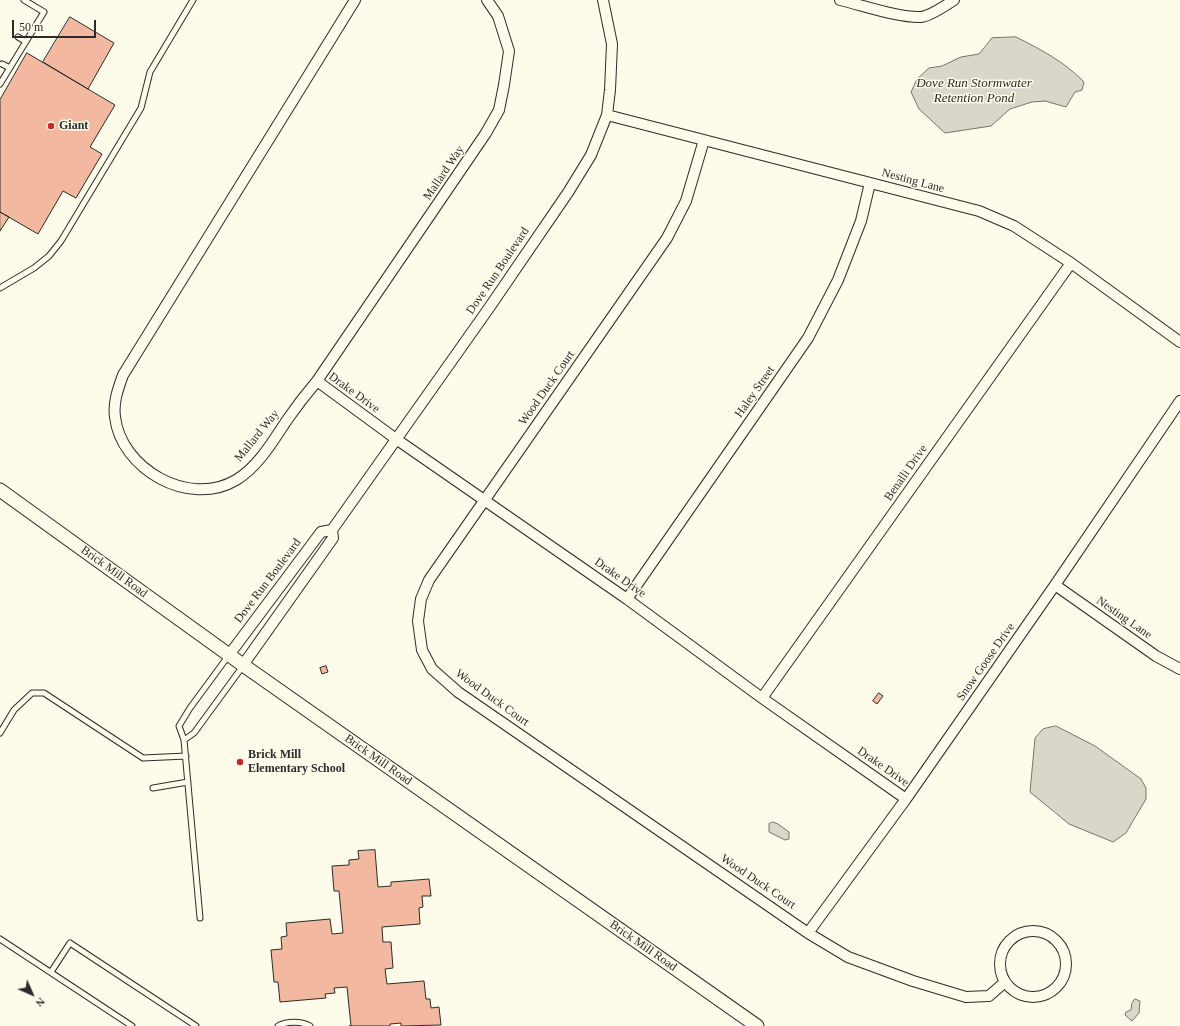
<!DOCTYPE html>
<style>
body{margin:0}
#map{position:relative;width:1180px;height:1026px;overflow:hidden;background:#fdfbea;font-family:Georgia,serif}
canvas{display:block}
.north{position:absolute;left:12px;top:974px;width:40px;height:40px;-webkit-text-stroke:3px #fdfbea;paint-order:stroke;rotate:135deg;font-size:11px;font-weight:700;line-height:16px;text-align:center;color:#2b2b2b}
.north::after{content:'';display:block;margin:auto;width:14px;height:18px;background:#2b2b2b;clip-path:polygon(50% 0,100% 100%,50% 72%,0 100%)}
.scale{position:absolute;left:12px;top:20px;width:84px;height:18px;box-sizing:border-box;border:2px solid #2b2b2b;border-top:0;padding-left:5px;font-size:12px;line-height:14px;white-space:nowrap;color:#2b2b2b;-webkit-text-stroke:3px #fdfbea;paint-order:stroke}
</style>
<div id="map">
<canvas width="1180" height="1026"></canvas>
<div class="north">N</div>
<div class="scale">50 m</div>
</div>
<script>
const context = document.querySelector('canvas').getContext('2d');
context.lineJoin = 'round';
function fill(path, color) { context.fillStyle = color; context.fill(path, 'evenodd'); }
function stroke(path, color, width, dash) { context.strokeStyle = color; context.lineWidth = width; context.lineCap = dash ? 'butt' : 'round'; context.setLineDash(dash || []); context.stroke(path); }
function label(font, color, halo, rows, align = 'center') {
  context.font = font + ' Georgia,serif'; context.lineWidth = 3; context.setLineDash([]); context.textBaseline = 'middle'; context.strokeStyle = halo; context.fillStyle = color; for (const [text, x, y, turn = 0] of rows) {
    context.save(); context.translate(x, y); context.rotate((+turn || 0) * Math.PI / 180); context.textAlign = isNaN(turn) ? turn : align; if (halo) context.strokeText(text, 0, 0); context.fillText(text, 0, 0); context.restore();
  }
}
const water = new Path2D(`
 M1016,37c24,12 49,25 68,45l-2,8 -7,2 -9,15 -21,-6 -13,1 -22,7 -19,17 -46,7 -26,-24 -8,-17 6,-13 12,-11 13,-2 19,-9 18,-3 13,-16z
 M1056,726l39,20 46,33 5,9v11l-20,34 -13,9 -44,-18 -39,-32 5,-54 8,-9z
 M773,822l5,2 11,8v7l-4,1 -16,-8v-8z
 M1135,999l5,2 -1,12 -7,8 -7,-6 1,-3 5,-2 1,-7z`);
fill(water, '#d8d7c9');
stroke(water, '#74746e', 1);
const building = new Path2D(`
 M70,17l44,26 -26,46 -45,-27z
 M27,53l88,52 -25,42 12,7 -26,44 -13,-7 -25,43 -38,-22v-112z
 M0,212l9,5 -9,14z
 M326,666l2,6 -6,2 -2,-6z
 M879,693l4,3 -6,8 -4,-3z
 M375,850l3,37 13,-1v-4l38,-3 2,17h-9l1,11 -4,1 1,16 -38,3 1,15h8l2,26 -8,1 2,15 37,-3 2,18h4l1,9 8,-1 2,18 -40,1v-3l-11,1v2h-41h2l-4,-39 -13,1 1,5 -10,1 1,4 -46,4 -2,-20h-4l-3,-32 11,-1 -1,-12 6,-1 -1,-13 44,-4 2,15 11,-1 -4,-42h-5l-2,-25 17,-1v-5l10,-1 -1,-8z`);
fill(building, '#f2b8a0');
stroke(building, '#2b2b2b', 1);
const service = new Path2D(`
 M18,37l8,5
 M2,64l8,4
 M0,84l44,-72 -20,-12
 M0,288l34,-20 15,-12 12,-15 80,-133 9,-36 43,-72
 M0,733l14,-23 18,-17h12l99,65 43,-2
 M184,740l10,-7 49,-67
 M153,788l35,-6
 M200,918l-16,-178 -5,-14 11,-18 39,-53
 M0,939l132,87
 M51,972l19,-29 126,83
 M278,1026c9,-5 23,-5 32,0`);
const minor = new Path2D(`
 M355,0l-232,375c-5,14 -10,27 -8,42 6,52 74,91 121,63 22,-13 37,-39 51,-60 9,-13 19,-26 30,-39l169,-248 13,-23 5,-25 5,-34 -11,-35 -11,-16
 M840,0c22,5 59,18 81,17 10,-1 25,-12 33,-17
 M607,115l372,96 35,15 57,37 109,79
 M704,140l-18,61 -19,37 -238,342 -8,19 -3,22 4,29 10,19 26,23 350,241 40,24 65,24 53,16 23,-1 16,-14
 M317,381l79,58 231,160 135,99 144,101
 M1055,585l101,71 24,13
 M627,599l181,-261 30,-58 23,-59 9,-38
 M229,655l92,-123 11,-2
 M243,665l90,-127 -1,-8 157,-222 80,-117 22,-36 16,-40 3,-25 2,-46 -9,-44
 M762,698l309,-435
 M1000 964a33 33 0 1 1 66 0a33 33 0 1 1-66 0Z
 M808,933l98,-134 149,-214 125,-184`);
const tertiary = new Path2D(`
 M0,490l243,175 514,361`);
stroke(service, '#2b2b2b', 7);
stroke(minor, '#2b2b2b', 12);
stroke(tertiary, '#2b2b2b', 15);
stroke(service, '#fdfbea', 5);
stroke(minor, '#fdfbea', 10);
stroke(tertiary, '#fdfbea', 13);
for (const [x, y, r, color] of [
 [51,126,4,"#c62828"],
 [240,762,4,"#c62828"]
]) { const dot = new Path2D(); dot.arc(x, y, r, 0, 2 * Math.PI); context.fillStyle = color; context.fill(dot); stroke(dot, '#fdfbea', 1.5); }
label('bold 12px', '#2b2b2b', '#fdfbea', [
 ["Giant",59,126],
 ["Brick Mill",248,755],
 ["Elementary School",248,769]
], 'left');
label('12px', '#2b2b2b', '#fdfbea', [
 ["Mallard Way",444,173,-56],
 ["Nesting Lane",913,181,15],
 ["Dove Run Boulevard",498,271,-56],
 ["Wood Duck Court",547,388,-55],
 ["Haley Street",755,392,-55],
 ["Drake Drive",354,393,36],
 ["Mallard Way",257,436,-51],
 ["Benalli Drive",906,473,-55],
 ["Brick Mill Road",114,572,36],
 ["Drake Drive",620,578,35],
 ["Dove Run Boulevard",268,581,-53],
 ["Nesting Lane",1124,618,35],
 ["Snow Goose Drive",986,662,-55],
 ["Wood Duck Court",492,698,36],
 ["Brick Mill Road",378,760,35],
 ["Drake Drive",883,767,35],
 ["Wood Duck Court",758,882,34],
 ["Brick Mill Road",643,946,35]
]);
label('italic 13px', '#2b2b2b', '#fdfbea', [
 ["Dove Run Stormwater",974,84],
 ["Retention Pond",974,99]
]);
</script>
